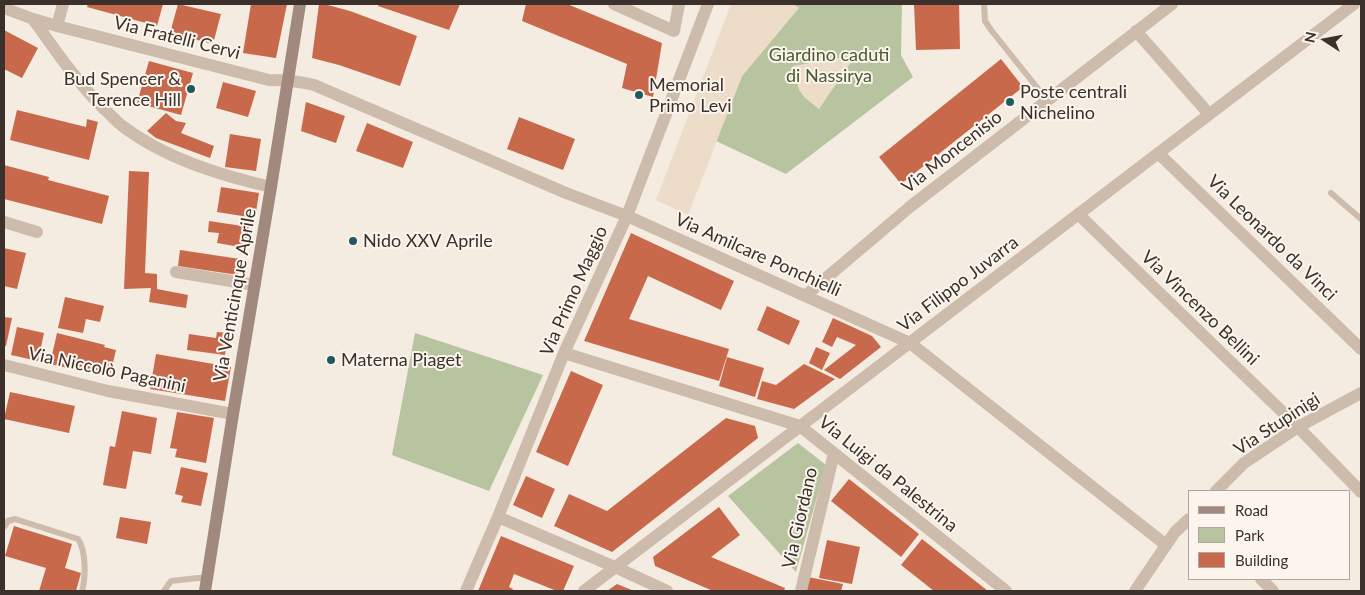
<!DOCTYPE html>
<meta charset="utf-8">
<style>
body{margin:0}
#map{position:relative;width:1365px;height:595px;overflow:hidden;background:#f4ebe1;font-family:Lato,sans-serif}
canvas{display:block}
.frame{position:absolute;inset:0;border:5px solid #3b302b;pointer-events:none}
.legend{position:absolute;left:1188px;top:490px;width:162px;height:90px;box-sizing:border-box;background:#fbf5ee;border:1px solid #aea6a0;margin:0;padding:6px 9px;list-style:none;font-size:15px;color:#3b302b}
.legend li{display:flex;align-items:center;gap:10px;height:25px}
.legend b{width:25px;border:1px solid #aea6a0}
.north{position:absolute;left:1300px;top:15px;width:50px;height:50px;-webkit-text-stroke:4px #fbf5ee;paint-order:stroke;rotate:281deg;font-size:14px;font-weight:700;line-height:20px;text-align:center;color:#3b302b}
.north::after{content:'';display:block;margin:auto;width:18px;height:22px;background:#3b302b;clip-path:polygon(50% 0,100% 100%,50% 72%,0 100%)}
</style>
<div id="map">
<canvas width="1365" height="595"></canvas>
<div class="frame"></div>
<ul class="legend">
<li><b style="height:6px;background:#a18a7d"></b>Road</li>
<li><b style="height:14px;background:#b8c4a0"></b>Park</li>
<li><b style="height:14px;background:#c8694b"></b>Building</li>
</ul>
<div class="north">N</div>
</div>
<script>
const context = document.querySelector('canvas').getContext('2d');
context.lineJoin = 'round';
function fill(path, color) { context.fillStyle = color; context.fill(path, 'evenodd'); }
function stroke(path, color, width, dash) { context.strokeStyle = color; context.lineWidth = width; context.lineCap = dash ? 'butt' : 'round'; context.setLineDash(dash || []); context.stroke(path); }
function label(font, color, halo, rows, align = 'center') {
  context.font = font + ' Lato,sans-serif'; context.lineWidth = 4; context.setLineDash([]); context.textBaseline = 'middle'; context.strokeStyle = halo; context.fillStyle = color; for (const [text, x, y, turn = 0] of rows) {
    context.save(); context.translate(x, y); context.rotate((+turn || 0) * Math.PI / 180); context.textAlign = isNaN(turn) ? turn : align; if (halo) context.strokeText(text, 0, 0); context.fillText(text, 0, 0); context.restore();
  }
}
fill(new Path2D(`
 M793,4h109l-1,51 12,22 -127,97 -70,-33 26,-65 56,-68z
 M415,333l128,42 -54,116 -97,-36z
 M798,443l28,22 -30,107 -68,-76z`), '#b8c4a0');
fill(new Path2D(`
 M731,4h62l6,4 -57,68 -54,139 -32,-15z
 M856,55l-37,54 -14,-11 -6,-8 -6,-24z`), '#ecdcc8');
fill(new Path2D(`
 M88,4h75l-6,22 -70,-19z
 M178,4l43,10 -8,30 -43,-11z
 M251,4h36l-11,54 -33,-5z
 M319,4h5l26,7 67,25 -17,50 -61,-21 -27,-7z
 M379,4h81l-11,26 -71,-24z
 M526,4h41l95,39 -9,54 -31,-9 5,-24 -105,-43z
 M914,4h45l1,45 -44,1z
 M4,30l34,18 -16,30 -18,-9z
 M1001,59l22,28 -122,97 -22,-27z
 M149,61l44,12 -12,42 -44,-12z
 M223,82l33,9 -8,26 -32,-9z
 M306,102l39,14 -9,27 -35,-12z
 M17,110l69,17 1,-8 11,3 -9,38 -79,-20z
 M166,113l10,8 10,2 -5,10 33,13 -4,12 -54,-20 -9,-7z
 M519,117l56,22 -12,31 -56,-21z
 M367,123l46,19 -10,26 -47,-17z
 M230,134l31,5 -5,32 -31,-4z
 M4,165l45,12 -1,3 61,16 -7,28 -98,-25z
 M129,171l20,1 -4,101 12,1v15l31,6 -2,13 -37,-6 2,-14 -27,1z
 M221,187l38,6 -4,25 -38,-6z
 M209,221l40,6 -3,21 -29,-5 2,-10 -11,-1z
 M631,233l103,48 -13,29 -73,-34 -19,43 100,30 -10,32 -135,-40z
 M4,248l22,5 -9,36 -13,-3z
 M180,250l60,9 -2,16 -60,-9z
 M65,297l39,9 -4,16 -14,-3 -3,14 -25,-5z
 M767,306l33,15 -11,24 -32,-15z
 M4,317l8,1 -6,28h-2z
 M833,318l39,18 9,11 -41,32 -16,-9 32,-25 -19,-8 -5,10 -10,-5z
 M17,327l27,6 -6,28 -27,-6z
 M217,332l11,1 -3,22 -38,-5 2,-16 27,4z
 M57,333l48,12 -1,2 12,3 -6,25 -20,-4v2l-40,-9z
 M816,347l14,6 -8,17 -13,-7z
 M156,354l75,13 -6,34 -75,-12z
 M727,357l37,11 -9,29 -36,-11z
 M804,364l31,15 -41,30 -37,-10 5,-18 14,4z
 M571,371l32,14 -35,81 -32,-14z
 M10,392l65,14 -6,27 -65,-14z
 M122,411l35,7 -6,36 -18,-3 -7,38 -23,-4 7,-39 5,1z
 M177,412l37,6 -8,45 -31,-6 2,-8 -7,-1z
 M726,418l29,8 3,12 -146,114 -58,-26 15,-32 38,17z
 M181,467l27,6 -7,33 -20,-4 2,-6 -8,-2z
 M526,476l29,13 -13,29 -29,-13z
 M849,479l70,55 -18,23 -70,-56z
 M719,507l21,28 -29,22 74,31 -1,3h-71l-58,-25 -2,-9z
 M120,517l31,5 -4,22 -31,-6z
 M14,526l58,18 -7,24 16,5 -5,18h-37l7,-23 -41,-12z
 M501,536l73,30 -11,25h-6l-43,-17 -5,13 4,2 -1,2h-34z
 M922,539l66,52h-54l-33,-26z
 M827,540l33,7 -8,37 -33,-6z
 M808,577l35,7 -2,7h-36z
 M617,584l17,7h-27z`), '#c8694b');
stroke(new Path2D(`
 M984,4l1,17 6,9 56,70
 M1331,193l30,26
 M4,527l4,-6 7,-2 63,20c8,11 8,38 4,52
 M164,591l7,-10 27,-3h9`), '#cdbbac', 6);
stroke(new Path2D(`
 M614,4l60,27 5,-27
 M4,8l29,11 24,7 212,54c16,0 30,1 45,5l252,108 61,23 283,127 256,202
 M33,19c22,31 44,63 71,90 6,5 11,11 17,16 43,33 98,50 150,62
 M57,26l6,-22
 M1136,31l73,83
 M1158,153l203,196
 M1078,214l220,213 63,65
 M4,222l33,10
 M176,272l79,13
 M805,296l106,-90 261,-202
 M564,353l236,73 206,165
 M4,365l104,26 125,23
 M1216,491l28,-28 54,-36 63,-34
 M498,517l117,50 52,24
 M1261,579l12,12
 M466,591l32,-74 66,-164 63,-137 81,-212
 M584,591l770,-587
 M801,591l33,-138
 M1135,591l40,-59 14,-13`), '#cdbbac', 12);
stroke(new Path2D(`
 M205,591l28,-177 38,-227 29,-183`), '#a18a7d', 12);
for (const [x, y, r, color] of [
 [191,89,5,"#1f5a5e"],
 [639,95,5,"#1f5a5e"],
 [1010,102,5,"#1f5a5e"],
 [353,241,5,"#1f5a5e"],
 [331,360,5,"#1f5a5e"]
]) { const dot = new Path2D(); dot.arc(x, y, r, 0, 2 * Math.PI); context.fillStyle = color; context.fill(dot); stroke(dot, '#fbf5ee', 2); }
label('18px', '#3b302b', '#fbf5ee', [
 ["Via Fratelli Cervi",177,38,14],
 ["Via Moncenisio",952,152,-38],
 ["Via Leonardo da Vinci",1272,238,44],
 ["Via Amilcare Ponchielli",758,255,24],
 ["Via Filippo Juvarra",958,284,-37],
 ["Via Primo Maggio",574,291,-66],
 ["Via Venticinque Aprile",235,295,-80],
 ["Via Vincenzo Bellini",1200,308,44],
 ["Via Niccolò Paganini",107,370,12],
 ["Via Stupinigi",1277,424,-33],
 ["Via Luigi da Palestrina",888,474,39],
 ["Via Giordano",800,518,-77]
]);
label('18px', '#4a5a2e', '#fbf5ee', [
 ["Giardino caduti",829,55],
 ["di Nassirya",829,76]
]);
label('18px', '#3b302b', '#fbf5ee', [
 ["Bud Spencer &",181,79,"right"],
 ["Terence Hill",181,100,"right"],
 ["Memorial",649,85],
 ["Primo Levi",649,106],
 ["Poste centrali",1020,92],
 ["Nichelino",1020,113],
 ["Nido XXV Aprile",363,241],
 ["Materna Piaget",341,360]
], 'left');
</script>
